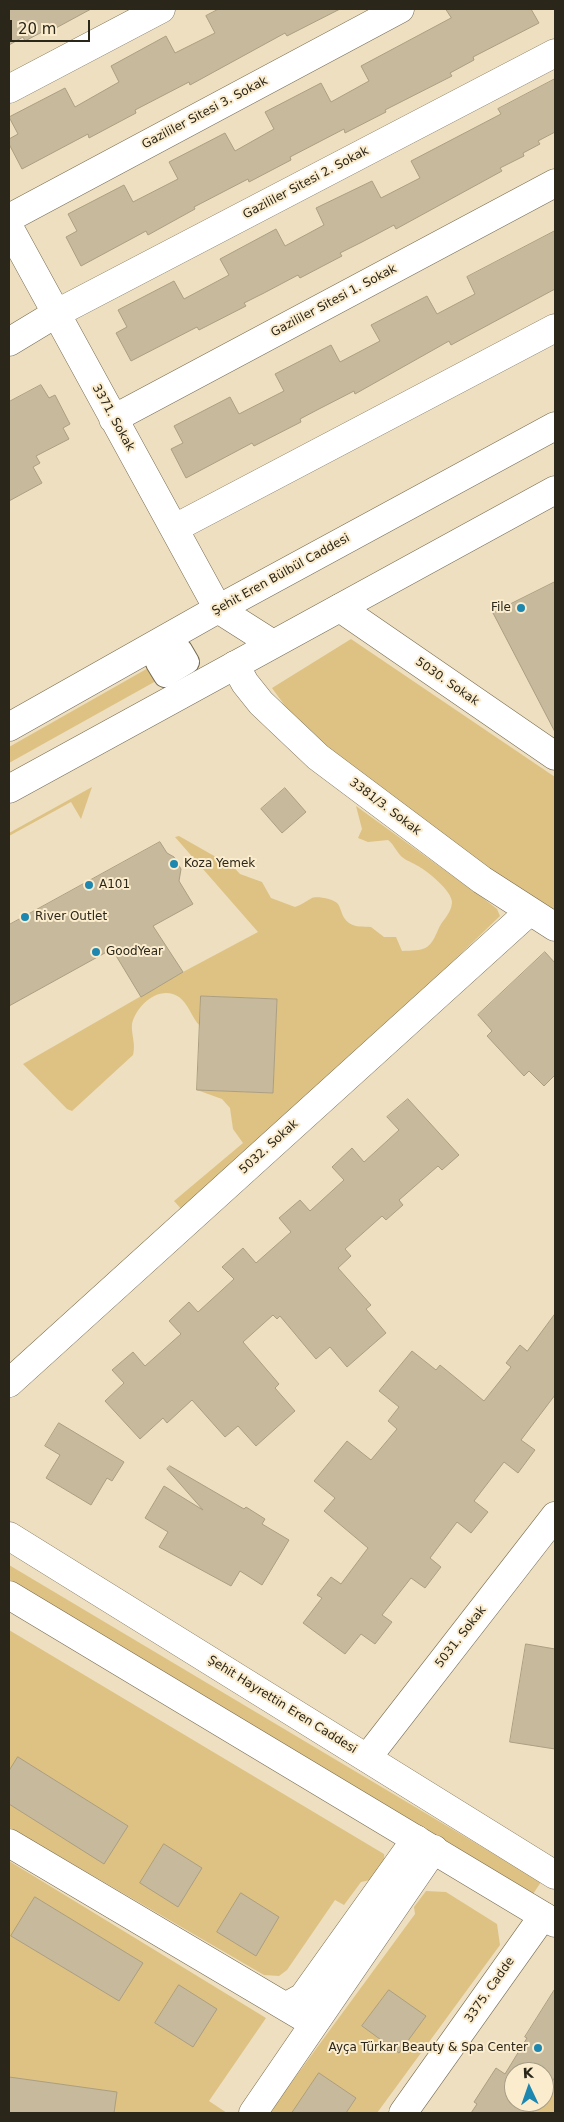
<!DOCTYPE html>
<meta charset="utf-8">
<style>
body{margin:0}
#map{position:relative;width:564px;height:2122px;overflow:hidden;background:#eddfc0;font-family:"DejaVu Sans",sans-serif}
canvas{display:block}
.frame{position:absolute;inset:0;border:10px solid #2b261a;pointer-events:none}
.north{position:absolute;left:504px;top:2062px;width:50px;height:50px;box-sizing:border-box;background:#faeccd;border:1px solid #a79d85;border-radius:50%;rotate:357deg;font-size:14px;font-weight:700;line-height:20px;text-align:center;color:#2b261a}
.north::after{content:'';display:block;margin:auto;width:18px;height:22px;background:#1d87af;clip-path:polygon(50% 0,100% 100%,50% 72%,0 100%)}
.scale{position:absolute;left:10px;top:20px;width:80px;height:22px;box-sizing:border-box;border:2px solid #2b261a;border-top:0;padding-left:6px;font-size:15px;line-height:18px;white-space:nowrap;color:#2b261a;-webkit-text-stroke:4px #faeccd;paint-order:stroke}
</style>
<div id="map">
<canvas width="564" height="2122"></canvas>
<div class="frame"></div>
<div class="north">K</div>
<div class="scale">20 m</div>
</div>
<script>
const context = document.querySelector('canvas').getContext('2d');
context.lineJoin = 'round';
function fill(path, color) { context.fillStyle = color; context.fill(path, 'evenodd'); }
function stroke(path, color, width, dash) { context.strokeStyle = color; context.lineWidth = width; context.lineCap = dash ? 'butt' : 'round'; context.setLineDash(dash || []); context.stroke(path); }
function label(font, color, halo, rows, align = 'center') {
  context.font = font + ' "DejaVu Sans",sans-serif'; context.lineWidth = 4; context.setLineDash([]); context.textBaseline = 'middle'; context.strokeStyle = halo; context.fillStyle = color; for (const [text, x, y, turn = 0] of rows) {
    context.save(); context.translate(x, y); context.rotate((+turn || 0) * Math.PI / 180); context.textAlign = isNaN(turn) ? turn : align; if (halo) context.strokeText(text, 0, 0); context.fillText(text, 0, 0); context.restore();
  }
}
fill(new Path2D(`
 M351,639l204,138v139l-64,-42 -189,-145 -30,-41z
 M157,663l8,13 -156,87v-16z
 M92,787l-11,32 -10,-17 -62,34v-3z
 M356,806l127,92 14,11 3,7 -139,134 -177,162 -10,-11 69,-58 -10,-14 -3,-21 -8,-9 -25,-9 76,3 4,-94 -76,-3 -1,30c-8,-8 -12,-23 -21,-29 -19,-13 -43,8 -47,27 -1,10 4,20 1,31l-61,56 -5,-2 -44,-45 160,-92 75,-40 -83,-95 4,-1 37,21 11,3 13,14 22,8 9,16 24,9c6,-2 11,-6 17,-9 5,-2 22,1 26,6 4,6 3,13 11,19 7,5 14,3 22,4l13,10h12l6,14c23,-1 27,0 36,-21 4,-10 13,-16 14,-27 1,-12 -26,-33 -36,-38 -5,-3 -13,-6 -16,-10 -5,-6 -6,-10 -12,-15l-20,2 -10,-4 4,-9z
 M9,1565l532,317 -8,12 -524,-315z
 M9,1630l375,224 1,12 -10,13 -14,3 -17,23 -9,-5 -48,70 -8,6 -15,-1 -255,-148z
 M9,1861l257,157 -57,83 18,12h-218z
 M426,1891l20,1 51,32 3,21 -123,168h-108l146,-199 -1,-7z
 M555,2010v103h-67l26,-39v28h30v-30h-29z`), '#dec283');
const building = new Path2D(`
 M9,9h82l-48,26 -1,-3 -17,9 -2,-4 -14,8z
 M219,9h121l-53,27 -2,-3 -95,52 -1,-3 -54,28 1,3 -47,25 -1,-4 -66,35 -13,-25v-5l9,-5 -9,-17 56,-29 10,19 44,-25 -8,-16 55,-30 9,17 40,-20 -9,-17z
 M446,9h85l8,14 -66,34 1,3 -24,13 2,3 -67,34 1,2 -41,21 -1,-4 -54,28 1,3 -42,22 -1,-3 -54,28 1,2 -47,26 -2,-4 -65,35 -15,-29 11,-6 -9,-17 56,-29 9,17 45,-23 -9,-17 56,-29 10,18 39,-22 -9,-17 56,-29 10,19 38,-21 -8,-15 90,-48z
 M555,79v53l-17,9 2,3 -17,9 1,3 -24,12 2,3 -106,58 -2,-4 -32,17 -22,11 2,3 -42,22 -2,-3 -34,18 -20,10 2,3 -47,24 -2,-3 -66,34 -15,-28 11,-6 -9,-17 56,-29 10,18 45,-24 -9,-16 56,-30 9,17 39,-21 -8,-17 56,-27 9,17 39,-20 -9,-17 90,-47 -3,-5z
 M555,231v58l-104,56 -2,-4 -94,53 -1,-3 -37,19 -17,9 1,3 -47,24 -2,-3 -66,35 -15,-29 12,-6 -9,-17 56,-29 9,17 45,-23 -9,-17 56,-29 9,17 40,-21 -9,-16 56,-29 10,18 38,-20 -8,-17z
 M41,385l8,13 6,-3 15,29 -7,4 6,11 -33,17 4,7 -7,4 9,16 -33,18v-99z
 M555,582v150l-62,-119z
 M285,788l21,24 -24,21 -21,-24z
 M160,842l7,11 7,4 7,12 -2,12 14,23 -40,22 30,46 -42,25 -29,-48 -103,57v-81z
 M545,952l10,11v112l-11,11 -15,-15 -5,5 -37,-40 5,-5 -14,-16z
 M201,996l76,3 -4,94 -76,-3z
 M408,1099l51,56 -17,15 -4,-4 -39,34 4,5 -17,15 -4,-4 -37,33 6,7 -13,12 33,37 -5,4 20,24 -39,34 -17,-20 -14,12 -36,-43 -3,3 -4,-4 -30,27 36,42 -4,4 20,23 -39,35 -18,-20 -13,11 -33,-37 -25,23 -4,-5 -23,21 -35,-38 19,-18 -12,-13 21,-18 12,14 36,-32 -12,-13 20,-19 9,10 36,-33 -12,-12 21,-19 13,15 35,-31 -12,-14 21,-18 10,11 34,-31 -12,-13 20,-19 12,14 35,-32 -12,-13z
 M555,1314v81l-34,45 14,10 -17,23 -14,-11 -30,39 14,11 -17,21 -14,-11 -27,36 11,9 -16,21 -14,-10 -29,37 10,7 -17,22 -14,-10 -16,20 -42,-31 19,-25 -5,-3 14,-18 10,7 27,-36 -44,-37 11,-13 -21,-17 33,-40 24,19 26,-31 -9,-8 11,-14 -20,-16 33,-40 24,19 4,-5 44,36 27,-34 -5,-4 14,-18 7,6z
 M59,1423l65,39 -12,19 -5,-3 -16,27 -45,-27 14,-23 -15,-9z
 M170,1466l74,43 2,-2 19,12 -3,5 27,16 -27,45 -22,-14 -9,15 -72,-39 9,-15 -23,-14 19,-32 39,24 -36,-41z
 M526,1644l29,5v100l-45,-7z
 M18,1757l110,69 -24,38 -95,-60v-33z
 M164,1844l38,24 -24,39 -38,-24z
 M241,1893l38,24 -23,39 -39,-24z
 M35,1897l108,66 -24,38 -108,-65z
 M179,1985l38,24 -24,38 -38,-24z
 M555,1989v88l-11,17v-22h-30v30h25l-7,11h-61l6,-9 -3,-2 22,-34 9,6 22,-36 -2,-1z
 M389,1990l37,26 -27,37 -37,-27z
 M319,2073l37,25 -10,15h-54z
 M9,2077l108,15 -3,21h-105z`);
fill(building, '#c7b99c');
stroke(building, '#ab9e81', 1);
const pedestrian = new Path2D(`
 M181,650l7,12 -23,14 -8,-13z`);
const minor = new Path2D(`
 M9,89l152,-80
 M9,218l391,-209
 M9,227l209,382
 M9,342l48,-29 498,-260
 M113,419l442,-236
 M175,528l380,-200
 M340,608l215,148
 M235,665l10,18 16,20 57,54 164,123 73,47
 M9,1383l521,-472
 M367,1758l188,-242
 M9,1843l304,180
 M287,2006l16,-9 113,-158
 M253,2113l181,-264
 M403,2113l140,-197`);
const secondary = new Path2D(`
 M218,609l55,35
 M9,727l209,-118 337,-183
 M9,789l546,-299
 M9,1536l546,339
 M9,1595l546,328`);
stroke(pedestrian, '#766a4f', 24);
stroke(minor, '#766a4f', 29);
stroke(secondary, '#766a4f', 29);
stroke(pedestrian, '#fff', 22);
stroke(minor, '#fff', 28);
stroke(secondary, '#fff', 28);
for (const [x, y, r, color] of [
 [521,608,5,"#1d87af"],
 [174,864,5,"#1d87af"],
 [89,885,5,"#1d87af"],
 [25,917,5,"#1d87af"],
 [96,952,5,"#1d87af"],
 [538,2048,5,"#1d87af"]
]) { const dot = new Path2D(); dot.arc(x, y, r, 0, 2 * Math.PI); context.fillStyle = color; context.fill(dot); stroke(dot, '#faeccd', 2); }
label('12px', '#2b261a', '#faeccd', [
 ["Gazililer Sitesi 3. Sokak",205,113,-28],
 ["Gazililer Sitesi 2. Sokak",306,183,-28],
 ["Gazililer Sitesi 1. Sokak",334,301,-28],
 ["3371. Sokak",113,418,61],
 ["Şehit Eren Bülbül Caddesi",281,575,-29],
 ["5030. Sokak",447,682,35],
 ["3381/3. Sokak",385,807,37],
 ["5032. Sokak",269,1147,-42],
 ["5031. Sokak",461,1637,-52],
 ["Şehit Hayrettin Eren Caddesi",282,1705,32],
 ["3375. Cadde",490,1990,-55]
]);
label('12px', '#2b261a', '#faeccd', [
 ["File",511,608,"right"],
 ["Koza Yemek",184,864],
 ["A101",99,885],
 ["River Outlet",35,917],
 ["GoodYear",106,952],
 ["Ayça Türkar Beauty & Spa Center",528,2048,"right"]
], 'left');
</script>
